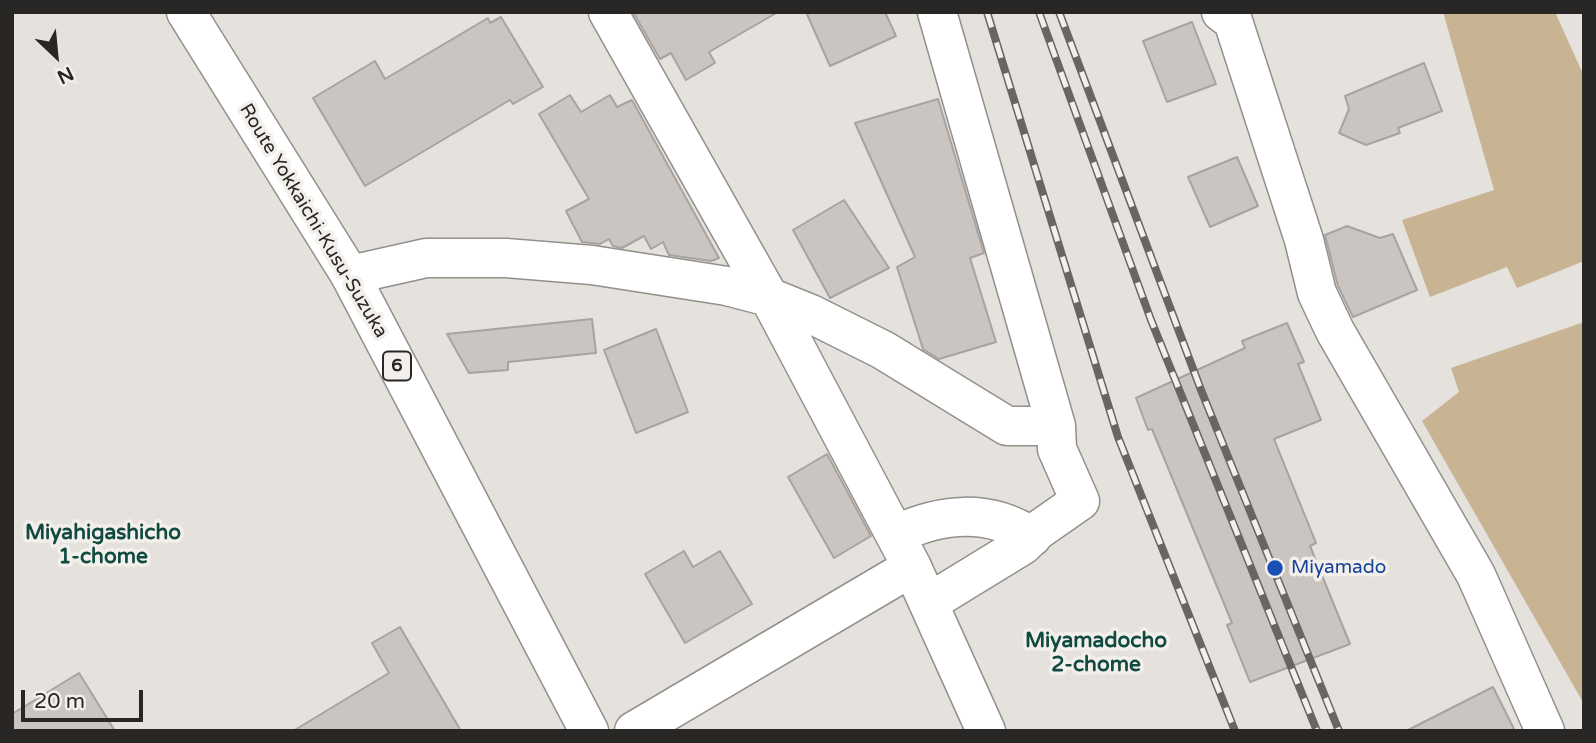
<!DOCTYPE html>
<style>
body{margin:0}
#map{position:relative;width:1596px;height:743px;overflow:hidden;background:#e5e2dd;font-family:"Varela Round",sans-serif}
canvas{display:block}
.frame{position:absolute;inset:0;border:14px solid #282725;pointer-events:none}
.north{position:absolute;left:21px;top:21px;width:70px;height:70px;-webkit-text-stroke:5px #f3efea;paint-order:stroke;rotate:154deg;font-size:19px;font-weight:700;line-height:28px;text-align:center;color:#282725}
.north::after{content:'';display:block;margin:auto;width:24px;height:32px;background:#282725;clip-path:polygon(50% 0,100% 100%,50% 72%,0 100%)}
.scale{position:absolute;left:21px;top:690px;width:122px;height:32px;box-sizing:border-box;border:4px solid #282725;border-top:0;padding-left:9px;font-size:21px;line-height:24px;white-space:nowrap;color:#282725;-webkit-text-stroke:5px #f3efea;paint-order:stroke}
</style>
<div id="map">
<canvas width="1596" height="743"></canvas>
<div class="frame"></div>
<div class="north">N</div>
<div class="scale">20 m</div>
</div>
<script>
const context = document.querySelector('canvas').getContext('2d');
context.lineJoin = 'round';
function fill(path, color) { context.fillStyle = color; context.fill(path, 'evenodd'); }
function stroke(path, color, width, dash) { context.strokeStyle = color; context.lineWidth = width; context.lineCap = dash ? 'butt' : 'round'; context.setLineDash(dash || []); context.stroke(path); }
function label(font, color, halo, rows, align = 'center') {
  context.font = font + ' "Varela Round",sans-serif'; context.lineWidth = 7; context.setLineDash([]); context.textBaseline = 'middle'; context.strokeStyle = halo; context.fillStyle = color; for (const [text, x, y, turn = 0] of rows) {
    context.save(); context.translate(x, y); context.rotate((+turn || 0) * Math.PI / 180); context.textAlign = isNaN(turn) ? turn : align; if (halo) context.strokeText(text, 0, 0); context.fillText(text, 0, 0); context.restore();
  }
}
fill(new Path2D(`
 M1443,12h112l29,64v185l-67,27 -10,-21 -77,30 -28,-77 92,-30z
 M1584,322v382l-162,-283 37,-29 -8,-24z`), '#c8b393');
const building = new Path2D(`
 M633,12h145l-69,40 6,11 -29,17 -15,-27 -11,6z
 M806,12h79l11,24 -66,30z
 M501,17l42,70 -30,17 -3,-4 -145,86 -52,-88 62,-37 10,18 103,-61 2,5z
 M1192,22l24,62 -49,18 -24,-61z
 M1424,63l18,48 -44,17 2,5 -34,12 -27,-12 10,-24 -4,-13z
 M570,95l11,17 29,-17 7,12 15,-7 87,158 -8,3 -42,-6 -6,-13 -12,7 -7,-13 -22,12 -9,-2 -4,-7 -9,5 -18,-2 -16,-31 23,-12 -50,-85z
 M938,99l46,154 -14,5 26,84 -57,17 -16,-10 -26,-82 18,-10 -60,-134z
 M1237,157l21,49 -48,21 -22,-50z
 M844,200l45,68 -59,30 -37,-68z
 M1347,226l33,12 13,-4 24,56 -64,27 -15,-31 -13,-51z
 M592,319l4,34 -88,9v8l-39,3 -22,-39z
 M1287,323l17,39 -6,2 23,56 -47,19 42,104 -6,3 40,98 -100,38 -23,-57 5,-2 -80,-194 -4,1 -12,-32 109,-50 -3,-7z
 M656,329l32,83 -52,21 -32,-83z
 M827,454l44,82 -37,22 -46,-81z
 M684,551l9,16 27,-16 32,53 -67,39 -40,-69z
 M400,627l61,104h-168l96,-58 -17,-30z
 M79,673l36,58h-103v-17z
 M1493,687l22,44h-109z`);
fill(building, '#cac5c1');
stroke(building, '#a8a3a0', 2);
const minor = new Path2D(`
 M608,12l161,285 143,270 74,164
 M1221,12l12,9 71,219 13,53 18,38 141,244 69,156
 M350,275l76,-17h80l86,7 135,21 42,11 42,17 72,36 124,76h49
 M895,535c45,-22 94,-27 137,2
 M930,602l93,-57 14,-14 43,-30 -23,-52 -1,-23 -119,-414
 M634,731l278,-164`);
const primary = new Path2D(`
 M186,12l164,263 239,456`);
stroke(minor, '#93908c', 41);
stroke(primary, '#93908c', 41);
stroke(minor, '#fff', 38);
stroke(primary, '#fff', 38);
const rail = new Path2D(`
 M987,12l131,425 117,294
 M1039,12l112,308 166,411
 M1059,12l142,378 138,341`);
stroke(rail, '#676663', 8);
stroke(rail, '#f3efea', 5, [16]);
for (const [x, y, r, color] of [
 [1275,568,9,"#1a4fb4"]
]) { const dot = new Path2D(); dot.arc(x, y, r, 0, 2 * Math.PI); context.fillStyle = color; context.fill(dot); stroke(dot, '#f3efea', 2.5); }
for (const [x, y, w] of [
 [397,366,28]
]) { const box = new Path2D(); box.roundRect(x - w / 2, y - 14.5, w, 29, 5); context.fillStyle = '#f3efea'; context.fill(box); stroke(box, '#282725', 2); }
label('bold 18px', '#282725', null, [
 ["6",397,366]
]);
label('19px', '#282725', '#f3efea', [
 ["Route Yokkaichi-Kusu-Suzuka",313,221,59]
]);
label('19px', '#164399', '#f3efea', [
 ["Miyamado",1291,568]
], 'left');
label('bold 21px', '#104a40', '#f3efea', [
 ["Miyahigashicho",103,533],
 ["1-chome",103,557],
 ["Miyamadocho",1096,641],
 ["2-chome",1096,665]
]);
</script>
